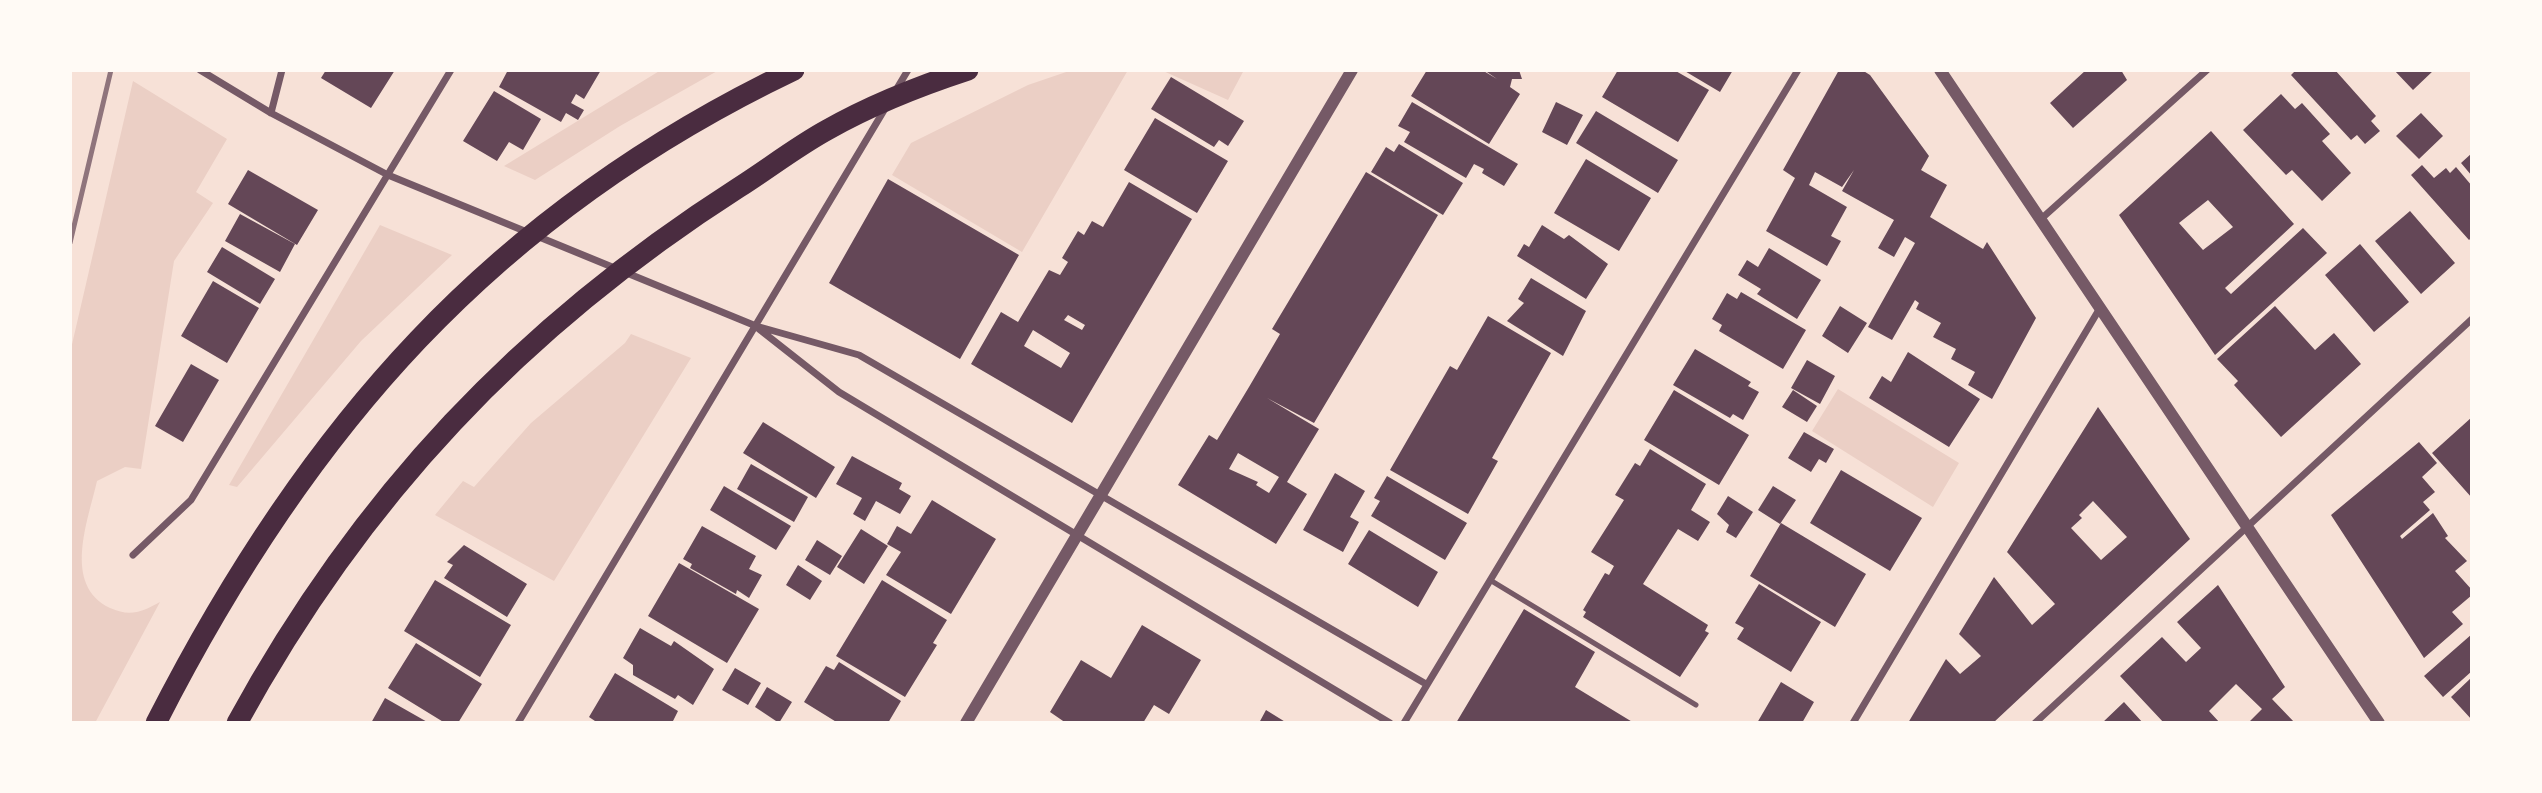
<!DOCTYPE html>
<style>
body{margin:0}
#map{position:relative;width:2542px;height:793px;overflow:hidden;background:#f7e1d7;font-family:"Playfair Display",serif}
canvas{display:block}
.frame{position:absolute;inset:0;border:72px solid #fffaf5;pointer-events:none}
</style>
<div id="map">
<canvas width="2542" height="793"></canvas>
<div class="frame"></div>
</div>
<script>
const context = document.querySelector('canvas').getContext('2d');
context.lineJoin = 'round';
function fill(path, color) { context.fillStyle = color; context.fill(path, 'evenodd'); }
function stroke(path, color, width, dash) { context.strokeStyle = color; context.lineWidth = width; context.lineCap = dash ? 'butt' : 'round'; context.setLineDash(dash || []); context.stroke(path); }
fill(new Path2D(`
 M661,70h58l-99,56 -85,54 -31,-14z
 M1072,70h56l-106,182 -130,-77 19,-32 117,-58z
 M1161,70h83l-16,30z
 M133,81l94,58 -31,53 17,11 -39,58 -33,208 -16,-2 -28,14c-9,40 -35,104 13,127 20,9 32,4 50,-6l-65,121h-25v-370z
 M380,225l72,30 -91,86 -124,146 -8,-2z
 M631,334l60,24 -137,223 -119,-66 28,-34 11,6 57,-64 94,-80z
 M1838,389l121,74 -26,44 -121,-76z`), '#ebcfc5');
fill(new Path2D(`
 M326,70h69l-24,38 -50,-30z
 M508,70h93l-17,29 -8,-5 -5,9 13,7 -6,10 -12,-7 -5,9 -62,-35z
 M1427,70h55l15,9 -13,-9h35l3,9h-10l-2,8 10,7 -31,50 -78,-48z
 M1618,70h56l35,20 -31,52 -76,-45z
 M1683,70h50l-13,22z
 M1839,70h23l8,5 59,81 -8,14 26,15 -17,32 53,32 4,-7 49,76 -44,81 -24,-14 7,-13 -24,-13 5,-10 -23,-12 8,-14 -25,-14 3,-6 -4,-3 -23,40 -24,-13 47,-84 -10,-6 -11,20 -16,-9 16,-28 -52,-29 12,-21 -12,17 -27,-15 -6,13 38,22 -16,29 10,5 -14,25 -61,-35 29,-53 -12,-8z
 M2086,70h35l6,10 -54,48 -23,-25z
 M2296,70h39l41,46 -5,5 9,10 -15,13 -8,-9 -6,5 -60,-65z
 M2394,70h40l-21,20z
 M1171,77l73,44 -16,25 -9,-6 -5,7 -63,-38z
 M494,91l47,28 -18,31 -14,-8 -12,19 -34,-20z
 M2281,94l14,15 7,-6 28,31 -8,7 29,32 -29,28 -30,-31 -6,5 -43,-45z
 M1412,102l106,62 -14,22 -22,-13 2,-4 -10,-5 -8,14 -62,-36 6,-10 -12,-6z
 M1556,102l27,13 -16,30 -25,-13z
 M1596,111l82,49 -20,33 -82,-50z
 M2421,113l22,23 -24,23 -23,-23z
 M1155,118l73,43 -31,52 -73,-43z
 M2211,131l83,93 -69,64 6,6 72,-66 24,25 -112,102 -96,-140zM2208,200l25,27 -30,23 -24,-27z
 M1399,144l64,39 -20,32 -72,-43 15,-25 8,5z
 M2472,153v23l-11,-13z
 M1586,159l65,39 -32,53 -65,-38z
 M2422,165l12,13 12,-10 4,5 6,-6 16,19v51l-3,3 -58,-65z
 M248,170l70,40 -21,35 -69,-41z
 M1366,172l72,43 -124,208 -47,-25 52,31 -32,53 20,12 -31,50 -98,-59 31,-50 8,5 32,-53 31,-53 -8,-5zM1238,453l41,24 -10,16 -13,-8 2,-3 -29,-13z
 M888,179l131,76 -59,104 -131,-76z
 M1129,182l63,37 -120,204 -101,-59 30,-52 17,10 31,-52 11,5 8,-13 -6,-4 16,-27 6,4 8,-14 11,6zM1068,315l17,10 -3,5 -18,-10zM1033,330l37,23 -9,15 -37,-22z
 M2410,211l45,52 -34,31 -46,-53z
 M240,214l55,30 -15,28 -55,-31z
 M1542,225l22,14 5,-4 39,29 -22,35 -69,-43 7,-12 5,3z
 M2360,244l49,58 -35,30 -49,-57z
 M222,247l53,32 -15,25 -53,-32z
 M1769,248l52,32 -24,39 -40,-25 4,-5 -23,-14 9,-15 11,7z
 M1531,278l55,33 -23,45 -56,-35 17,-18 -6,-4z
 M213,281l46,27 -32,55 -46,-27z
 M1741,292l65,38 -23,39 -64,-38 3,-6 -10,-6 15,-26 10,6z
 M1840,306l27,17 -19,30 -26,-17z
 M2275,306l40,44 19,-17 27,31 -80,73 -47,-52 4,-4 -21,-22z
 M1488,316l63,37 -59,105 6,3 -30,53 -78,-44 60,-104 7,4z
 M1695,349l56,33 -3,4 11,6 -16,28 -10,-6 -3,4 -57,-33z
 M1908,352l72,47 -31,48 -80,-49 13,-22 9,6z
 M1807,360l28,16 -15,28 -29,-16z
 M191,364l28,16 -36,62 -28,-16z
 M1674,390l75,45 -30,50 -75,-45z
 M1793,390l24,16 -10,16 -25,-15z
 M2098,407l92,132 -197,184h-85l38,-64 14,15 21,-18 -22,-22 35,-57 38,48 23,-21 -48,-52zM2093,501l34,36 -26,23 -30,-32 11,-10 -3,-3z
 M2472,417v81l-40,-45z
 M763,422l72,45 -19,31 -73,-45z
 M1804,432l30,17 -8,14 -7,-4 -8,13 -23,-14z
 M2419,442l18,21 -15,14 13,15 -12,10 7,8 -30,26 2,3 31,-26 15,23 -3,2 22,23 -12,10 17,19v5l-20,17 11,12 -39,34 -93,-143z
 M1650,449l56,35 -15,26 19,12 -12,19 -20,-12 -35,55 65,41 -3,6 4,2 -29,44 -97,-60 3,-5 -3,-2 22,-37 4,2 5,-9 -23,-14 33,-52 -9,-5 20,-32 5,3z
 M852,456l50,27 -3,6 12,7 -11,18 -24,-13 -11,20 -12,-7 9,-16 -26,-14z
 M751,464l57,33 -14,25 -57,-33z
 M1841,470l81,48 -32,53 -80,-48z
 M1335,473l30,18 -15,26 9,5 -16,30 -40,-22z
 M1387,476l80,47 -22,37 -74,-44 9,-15 -6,-3z
 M724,486l67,40 -15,24 -66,-40z
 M1773,486l23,14 -16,24 -22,-14z
 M1728,496l25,16 -17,26 -10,-6 3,-7 -12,-11z
 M932,500l64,39 -45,75 -65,-39 15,-23 -14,-8 10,-18 14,8z
 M1781,523l85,51 -31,53 -85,-51z
 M702,526l54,30 -7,13 13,6 -13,23 -12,-8 -1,4 -46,-26 2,-4 -9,-5z
 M861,529l27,17 -24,38 -27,-17z
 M1369,530l69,42 -20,35 -70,-43z
 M817,540l25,16 -12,19 -25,-15z
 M464,545l63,39 -20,33 -63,-39 9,-13 -6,-3z
 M679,563l80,46 -32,54 -79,-47z
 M798,565l24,16 -12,19 -24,-15z
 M435,580l76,45 -31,52 -76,-46z
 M882,580l65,40 -14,23 4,2 -32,52 -69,-41z
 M1759,584l62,38 -30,50 -54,-33 7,-11 -9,-5z
 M2218,585l67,102 -13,12 23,24h-47l14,-14 -26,-25 -27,27 11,12h-56l-44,-47 42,-39 24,25 15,-14 -24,-26z
 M1524,609l71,43 -20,35 59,36h-178z
 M1142,625l59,35 -32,54 -15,-9 -11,18h-77l-16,-11 31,-52 30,18z
 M640,628l31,18 3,-5 40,28 -21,36 -15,-10 -3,4 -42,-24v-10l-10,-7z
 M2472,634v37l-29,26 -19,-21z
 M416,643l66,41 -24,39h-13l-57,-35z
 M839,662l62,39 -13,22h-50l-34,-21 22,-36 8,4z
 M735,668l26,15 -13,22 -26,-15z
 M615,673l63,38 -6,12h-74l-9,-6z
 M2472,677v43l-21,-23z
 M1781,682l33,20 -12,21h-45z
 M767,687l25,15 -13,21 -24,-16z
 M385,698l44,25h-58z
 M2124,702l19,21h-41z
 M1266,710l21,13h-28z`), '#644757');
stroke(new Path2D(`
 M1490,580l206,125`), '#755966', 5);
stroke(new Path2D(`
 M200,70l71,43 117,62 368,151 103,29 567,329
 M896,90l12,-20
 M271,113l11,-43
 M2041,219l166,-149
 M759,329l80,63 551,331
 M133,555l58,-55 260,-430
 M518,723l368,-616
 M1404,723l394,-653
 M1853,723l247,-415
 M2035,723l437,-404`), '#755966', 7);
stroke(new Path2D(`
 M1940,70l439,653
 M966,723l386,-653`), '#755966', 12);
stroke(new Path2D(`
 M156,723c150,-295 336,-509 638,-653
 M237,723c124,-227 284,-396 501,-535 30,-19 58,-41 89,-58 44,-25 92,-44 141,-60`), '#4a2c40', 21);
stroke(new Path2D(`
 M70,243l41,-173`), '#8f747c', 5);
</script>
